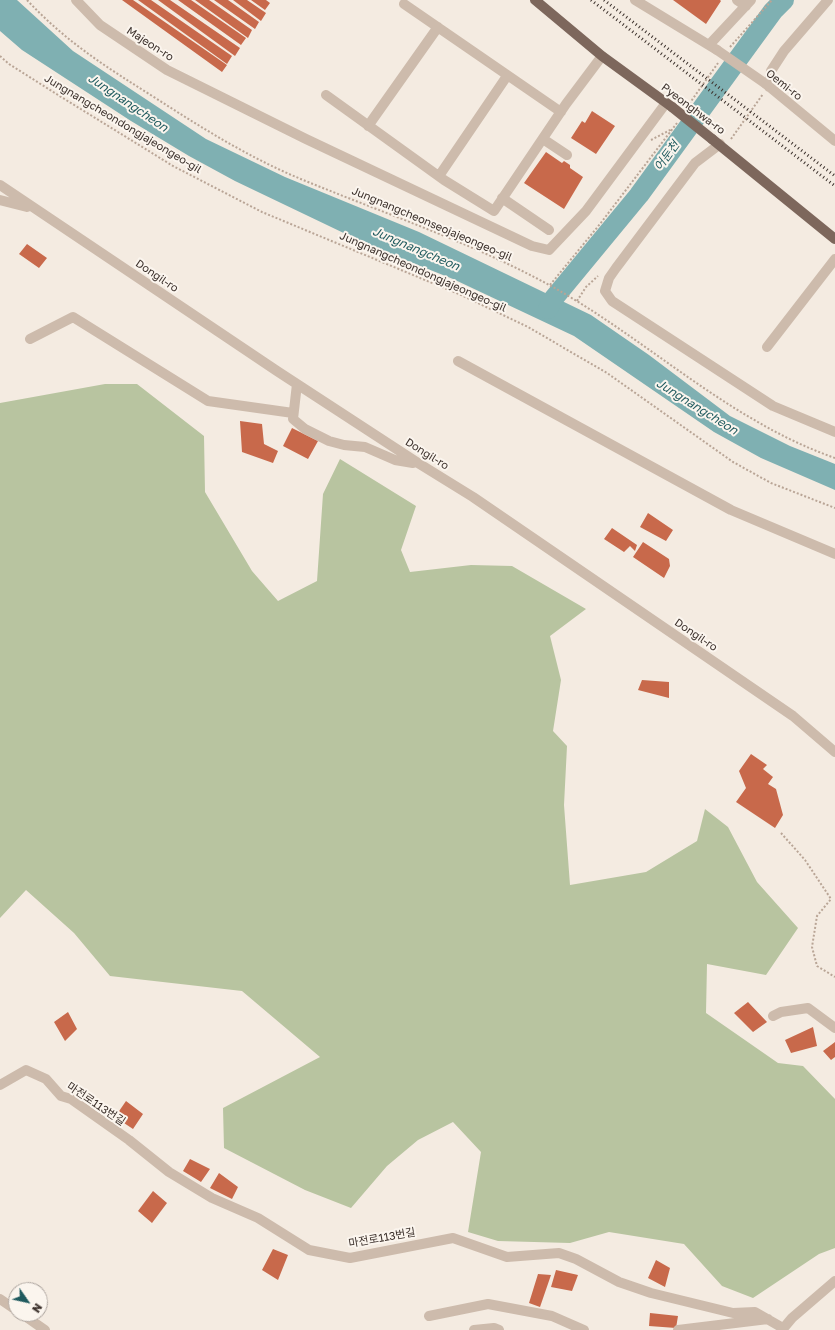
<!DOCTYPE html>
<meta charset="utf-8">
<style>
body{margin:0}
#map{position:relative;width:835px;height:1330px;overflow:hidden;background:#f4ebe1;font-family:"Golos Text",sans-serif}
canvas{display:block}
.north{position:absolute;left:8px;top:1282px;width:40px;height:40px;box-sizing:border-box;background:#fbf5ee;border:1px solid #aea6a0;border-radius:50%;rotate:124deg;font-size:11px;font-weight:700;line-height:16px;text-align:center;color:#3b302b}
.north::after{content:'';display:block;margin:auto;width:14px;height:18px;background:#1f5a5e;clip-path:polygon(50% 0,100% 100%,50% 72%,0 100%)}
</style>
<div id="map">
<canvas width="835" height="1330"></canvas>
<div class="north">N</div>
</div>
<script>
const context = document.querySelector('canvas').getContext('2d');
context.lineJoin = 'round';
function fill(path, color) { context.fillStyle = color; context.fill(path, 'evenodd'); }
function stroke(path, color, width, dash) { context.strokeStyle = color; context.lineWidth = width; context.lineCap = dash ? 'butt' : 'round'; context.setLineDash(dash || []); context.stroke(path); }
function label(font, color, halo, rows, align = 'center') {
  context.font = font + ' "Golos Text","Noto Sans KR",sans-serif'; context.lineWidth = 4; context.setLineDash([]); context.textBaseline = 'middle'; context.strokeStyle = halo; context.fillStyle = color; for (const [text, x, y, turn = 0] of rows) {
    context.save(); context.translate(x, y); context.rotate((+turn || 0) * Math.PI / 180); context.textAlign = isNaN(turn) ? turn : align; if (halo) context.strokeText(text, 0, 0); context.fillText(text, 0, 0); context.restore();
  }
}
fill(new Path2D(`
 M105,384h32l67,52 1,56 47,79 26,30 39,-20 6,-87 17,-35 76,47 -15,44 9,22 61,-7 41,1 74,43 -36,27 11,44 -8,51 14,15 -3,59 6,80 76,-13 51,-31 8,-32 23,18 29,55 41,46 -32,47 -59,-11 -1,49 72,50 25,3 32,33v149l-16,6 -66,44 -31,-12 -38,-42 -75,-12 -39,11 -72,-2 -30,-9 13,-80 -28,-30 -35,18 -31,26 -36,42 -46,-18 -81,-42 -1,-40 97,-51 -78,-66 -132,-15 -36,-43 -48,-43 -26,28v-515z`), '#b8c4a0');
fill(new Path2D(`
 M0,0h17l56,51 133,88 79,38 134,55 172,83 58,40 81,61 60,30 45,18v26l-74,-32 -47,-26 -140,-96 -121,-57 -78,-31 -140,-67 -46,-25 -58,-35 -109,-71 -22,-19z`), '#7fb0b2');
stroke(new Path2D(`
 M548,309l6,-11 85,-103 134,-184 11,-11`), '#7fb0b2', 20);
fill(new Path2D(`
 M122,0h11l94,65 -5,7z
 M138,0h13l81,56 -5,8z
 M158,0h12l70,48 -5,8z
 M178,0h13l55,38 -5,7z
 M195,0h14l43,30 -4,8z
 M214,0h14l31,22 -4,7z
 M233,0h14l19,13 -5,8z
 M251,0h15l4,3 -5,7z
 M673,0h47l1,1 -15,23z
 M592,111l23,15 -19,28 -25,-16 11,-17 3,2z
 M546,152l16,11 2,-2 6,4v3l13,9 -19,32 -40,-26z
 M27,244l20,14 -8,10 -20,-14z
 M240,421l22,3 2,20 14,7 -5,12 -31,-11z
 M292,428l26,13 -10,18 -25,-13z
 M648,513l25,17 -7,11 -26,-14z
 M612,528l25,17 -2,6 -5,-5 -6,6 -20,-13z
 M643,542l26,17 1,7 -6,12 -31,-21z
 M642,680l27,2v16l-31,-8z
 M751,754l16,11 -4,4 10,8 -5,7 8,5 7,26 -8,13 -39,-26 10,-14 -7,-17z
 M748,1002l19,20 -14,10 -19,-19z
 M68,1012l9,17 -12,12 -11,-19z
 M813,1027l4,19 -26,7 -6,-13z
 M835,1042v15l-4,3 -8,-9z
 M126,1101l17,13 -10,15 -18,-12z
 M190,1159l20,10 -9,13 -18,-11z
 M219,1173l19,14 -6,12 -22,-11z
 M153,1191l14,12 -15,20 -14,-12z
 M273,1249l15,6 -10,25 -16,-10z
 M656,1260l14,8 -5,19 -17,-9z
 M556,1270l22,5 -6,16 -21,-4z
 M538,1274l13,1 -11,32 -11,-4z
 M650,1313l28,3 -2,12 -27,-2z`), '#c8694b');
stroke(new Path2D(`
 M27,0c40,43 81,68 130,99 45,29 90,57 139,78 84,35 175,65 255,109 96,53 178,135 284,172
 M730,47l42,-47
 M0,56l9,8 49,31 115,71 89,46 199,83 67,32 79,46 126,89 38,21 64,25
 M687,107l31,-44
 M731,139l32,-45
 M651,140l21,-11
 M550,285l50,-61 77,-101
 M577,301l9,-14 12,-11
 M781,833l24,27 26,39 -14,17 -5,31 5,19 18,11`), '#b9a596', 2, [2, 2]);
stroke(new Path2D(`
 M76,0l24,25 67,45 139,69 226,107 17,4 37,-39 80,-108
 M635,0l82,50
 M737,0l9,6
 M404,4l157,108
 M709,45l42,-45
 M766,84l69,57
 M769,87l2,-16 13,-20 44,-51
 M326,95l118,85 50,31 72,-107 36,-48
 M368,126l70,-99
 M543,139l24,16
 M720,144l-25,19 -79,105 -7,10 -4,13 7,10 161,105 62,26
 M439,176l68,-100
 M0,185l277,186 141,92 55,34 320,219 42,36
 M502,198l47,32
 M0,200l27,7
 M30,339l43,-22 135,84 85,12
 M767,347l68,-88
 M458,361l273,149 104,44
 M297,384l-4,35 12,10 24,12 15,4 21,2 30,13 18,3
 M773,1016l8,-4 27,-4 27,20
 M0,1085l26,-15 20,9 15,17 10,3 58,41 40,32 43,26 46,20 51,32 41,8 103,-20 54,19 52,-4 17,6 43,23 32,11 82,20 22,-1 28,16
 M0,1299l16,11
 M22,1314l23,16
 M429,1316l59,-12 64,12 32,14
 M474,1330l20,-2 5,2
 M678,1330l90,-11
 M782,1330l10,-12 43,-37`), '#cdbbac', 10);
stroke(new Path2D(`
 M535,0l67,56 70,51
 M712,139l123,100`), '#7d675c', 10);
stroke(new Path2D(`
 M591,0l244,186
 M604,0l231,176`), '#3b302b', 3, [1, 3]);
stroke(new Path2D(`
 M717,50l49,34`), '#cdbbac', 10);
stroke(new Path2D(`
 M672,107l40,32`), '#7d675c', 10);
label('11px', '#3b302b', '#fbf5ee', [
 ["Majeon-ro",150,44,33],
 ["Oemi-ro",784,85,38],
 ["Pyeonghwa-ro",693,109,37],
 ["Jungnangcheondongjajeongeo-gil",123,124,31],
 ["Jungnangcheonseojajeongeo-gil",432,224,23],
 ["Jungnangcheondongjajeongeo-gil",423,272,24],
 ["Dongil-ro",157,276,34],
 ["Dongil-ro",427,454,32],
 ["Dongil-ro",696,635,34],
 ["마전로113번길",96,1104,34],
 ["마전로113번길",382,1238,-10]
]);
label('italic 12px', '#1f5a5e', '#fbf5ee', [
 ["Jungnangcheon",128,103,34],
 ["어둔천",667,156,-54],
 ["Jungnangcheon",416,249,23],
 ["Jungnangcheon",697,407,32]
]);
</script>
